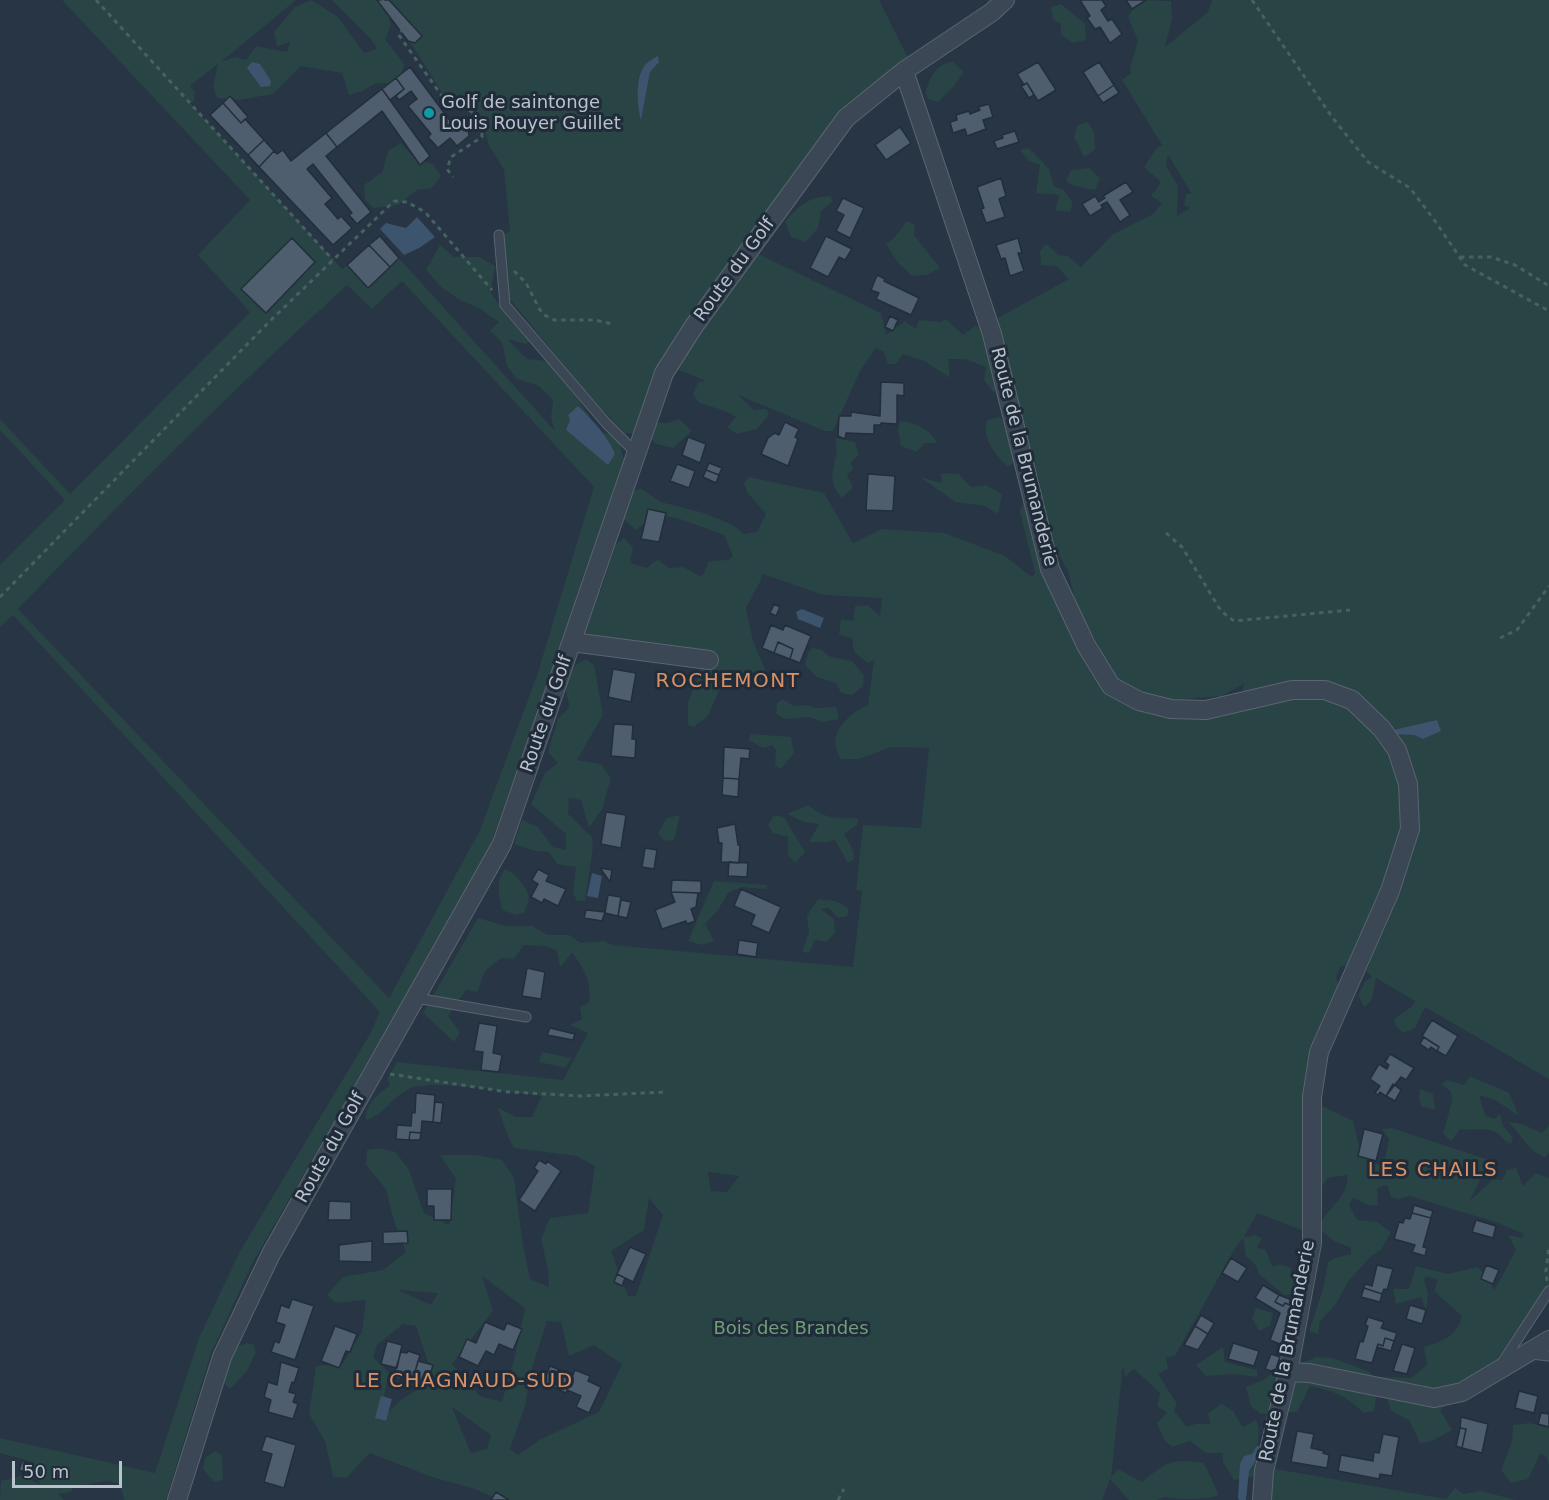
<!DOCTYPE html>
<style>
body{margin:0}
#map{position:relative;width:1549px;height:1500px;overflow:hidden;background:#273544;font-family:"DejaVu Sans",sans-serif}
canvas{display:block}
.scale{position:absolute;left:12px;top:1461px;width:110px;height:27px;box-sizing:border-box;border:3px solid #b9c2cd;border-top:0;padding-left:8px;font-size:18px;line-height:21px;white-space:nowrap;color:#b9c2cd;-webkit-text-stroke:4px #202c39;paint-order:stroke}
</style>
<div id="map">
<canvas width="1549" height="1500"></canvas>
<div class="scale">50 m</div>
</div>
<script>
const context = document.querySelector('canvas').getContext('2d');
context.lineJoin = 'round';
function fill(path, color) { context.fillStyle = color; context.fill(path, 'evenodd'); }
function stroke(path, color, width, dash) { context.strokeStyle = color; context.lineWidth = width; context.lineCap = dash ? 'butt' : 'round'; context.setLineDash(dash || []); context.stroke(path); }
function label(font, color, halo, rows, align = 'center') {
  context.font = font + ' "DejaVu Sans",sans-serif'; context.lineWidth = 6; context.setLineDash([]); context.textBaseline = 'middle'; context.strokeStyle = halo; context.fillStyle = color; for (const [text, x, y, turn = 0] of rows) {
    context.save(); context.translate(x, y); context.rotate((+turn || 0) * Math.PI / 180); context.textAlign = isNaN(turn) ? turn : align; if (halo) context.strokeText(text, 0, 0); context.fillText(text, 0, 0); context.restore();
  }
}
fill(new Path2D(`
 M62,0h234l-75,62 14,-5 11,3 10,-14 31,6 3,-10 -13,4 -3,-14 21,-25 16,-7 26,16 27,37 13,-4 -7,-11 -38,-38h547l33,66 -66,52 -96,132 131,63 5,22 19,-14 11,8 3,-9 22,2 5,-3 17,16 13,-10 11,12 13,47 -6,9 -10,-13 2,-13 -21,-8h-17l2,19 -24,-16 -23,-8 -7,10h-8l-4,-12 -8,-4 -16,23 -27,60h-8l-87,-36 16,15 12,-1 3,6 -12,14 -20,5 -10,-7 9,-10 -9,-5 -29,-10 -5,-8 5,-12 8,-1 -37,-15 -30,61 -5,7 -10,-1 -45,-49 -70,-86 -9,-37 -1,-26 11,-3 -6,-62 -15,-25 -9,-30 -10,-10 -13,-8 -13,-1 -30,-48 -25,-32 2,10 -6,13 19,25 -2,9 -12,10h-14l-13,8 -14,4 -7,-22 -41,-7 -28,28 -34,6 -22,-2 -4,-12 5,-22 -28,22 5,6 -1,9 -4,2 152,166 37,-33 176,195 -4,-13 2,-18 -14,-14 -22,-7 -10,-13 -5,-24 -12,-11 9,-9 -20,-14 -19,-8 -18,-12 -16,-18 14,-25 14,12h26l15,9 -4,27 19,27 20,20 -4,4 -19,-5 20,20 20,2 26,31 19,28 11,13 14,2 7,25 -137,396 -234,406 -42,91 -45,147h-41l-6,-16 -11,-3 -35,6 -2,5 -13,2 6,6h-64l1,-19 20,-5 19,8 -7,-15v-7l-33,-9v-15l155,35 44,-135 40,-85 131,-219 10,-22 -367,-397 -13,12v-62l65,-65 -65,-70v-11l70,75 180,-182 -52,-57 52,-55zM402,281l192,206 -57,188 -57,155 -91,168 -371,-389c107,-111 215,-220 329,-324l25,24z
 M1138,0l33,1 1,17 -7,29 43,-35 4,-12h337v1079l-124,-72 -10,21 -12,5 -7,-7 -2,-7 17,-12 4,-6 -39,-23 -4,22 -8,7 -6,-12 7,-13 7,-6 -6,-4 44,-117 -51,107 -19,5 -4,10 7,20 -31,104 41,20 6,25 13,19 12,-3 5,-23 -7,-10 10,-1 97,32 -19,41 22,-21h10l5,-10 9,-2 7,18 13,-13 13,5v109l-4,2 -54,80 -39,33 -12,8 12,20 -20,11 -12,2 -11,-23 -18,-9 -11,-34 31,1 16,-13 -3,-18c18,-6 33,-10 38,-31l-28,-25 4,-11 -12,-4 -2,4 4,14 -2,16 -5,-13 -25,7 -3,-15h16l7,-23 32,8 29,-7 11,10 6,13c9,-13 14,-27 22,-40l-8,-15 14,3 2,-4 -29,-12 -85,-26 -12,3 -7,-2 -4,-12 -10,3 1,18 -10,-1 -15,-7 -4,7 8,15 20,2 14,10 -10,18 -11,7 -23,26 -11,21 -16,17 -2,13 -9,-3 14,-42 5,-27 7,-4 16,-4v-6l-17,-7 -15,-12c5,-21 31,-31 28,-54l-19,3 -16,23v33l-55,-21 -13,24 11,-2 7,3 -5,10 8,1 8,18 7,-3 11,4 4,26 -11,1 -25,-21 -2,-7 -11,-11 -3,-18 -9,12 -59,106 -9,1 2,12 -10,5 19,30 -3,7 13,16 8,-3h15l-2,-11 14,-9 11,7 10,16 13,-7 3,10 -4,46 -21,4 -11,-18v-9h-17l-16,-12 -18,6 -8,-7 -7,-17 10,-10 -10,-7 3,-13 -26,-24 -9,8 -2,-12 -12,112 7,-8 24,13c25,-21 29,-23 62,-19l15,32c-13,5 -40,5 -55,2l-7,3h-28l-19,-21 -8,21h-601l-29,-12 -40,-11 -62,-24 -24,25 -13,-1 -8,-36 -16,-27 7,-48 27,-3 19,-31 4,-32 -30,3 -9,-8 16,-18 40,-7 23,-18 -13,-34 -7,-29 -20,-24 1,-15 12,-2 17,4 13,18 15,43 25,12 7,-46 -16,-24h36l26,5 12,18 9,67 7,34 19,8 -1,-17 -7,-31 9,-21 38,-5 7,-47 -19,-10 -62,-8c-8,-13 -10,-26 -17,-41l19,10h16l10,-21c-27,-3 -108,-17 -131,-8 -18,7 -26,27 -45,32 -1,-15 12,-27 24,-34l-3,-7 10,-17 166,18 25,-47 -18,-8 12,-6 -2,-12 9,-5c3,-18 -5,-35 -17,-49l-12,14 -3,-16 -11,-5 -22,-1 -10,14 -13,-1 -16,13 -8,21 -11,-2 -18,26 12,16 -6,10 -31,-29 55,-95 28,8h26l16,9h21l12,8 23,-2 9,4 240,22 9,-76 -6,-1 7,-65 58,3 8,-80 -38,-1 -32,12h-18c-16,-24 6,-45 27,-54l6,-45 -6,3 -14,-11 -2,-14 -13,-3 2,-16 12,2 2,-15 13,-1 12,11 2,-18 -58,-3 -62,-21 -1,6 -15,28 7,33 13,31 -24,12 -16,-9 -18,41 -14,11 -6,-2v-23l13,-31 -2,-19 -113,-14 -4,-12 11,-31 8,-5 15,-46 8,-6 9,9 -3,16 17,5 5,-5 6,-3 11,8 14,-1 19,10 7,-16 19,-1 5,-4 -9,-21 -44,-16 -24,-5 -20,16 -14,-12 6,-24 12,-6 21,14 43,11 29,12 11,9 13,-2 9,-18 -19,-22 -3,-9 5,-6 75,16 29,50 28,-14 63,4 61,23 27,21 3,-4 -15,-61 2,-8 7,5 78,164 27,31 28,13 37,1 38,-9 7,-25 -23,12 -50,4 -34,-8 -20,-12 -41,-76 -8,-33 -19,-34 -53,-218 73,-40 -13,-13 -15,-1 -1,-14 6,-7 13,11 9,1 13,11 32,-33 40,-20 9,-11 -11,-7 10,-14 -17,-15 12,-18 6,-4 -40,-65 9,-7 -1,-6 8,-26 -10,-24zM1168,155l24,39h-6l-2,11 6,3 -13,8 1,-30 -12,-20zM708,1172h1l30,4 -12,16 -16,-1zM649,1198l14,17 -27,81h-8l-17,-45 33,-21zM482,1276l43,32 -11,52 -12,42 -22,-6 -28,-32 41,-53zM399,1290l38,3h1l-7,12zM547,1321l14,1 8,34 25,-11 28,19 -23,48 -58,27 -23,16 -8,-6 15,-43 7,-38zM403,1324l13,2 18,54 -32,19 -23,22 10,-48 -16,-16 4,-12zM452,1407l39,28 -4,14 -16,4z
 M1061,4l24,20 1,16 -13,3 -12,-8v-11l-8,-4 -2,-13z
 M953,62l11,10 -10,14 -16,16 -10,-3 -3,-6c5,-14 10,-30 28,-31z
 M1088,122l6,10 1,18 -11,7 -10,-20 3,-12z
 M401,143l14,16 18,5 8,12 -9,12 -15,2 -19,15 -24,3 -9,-8 -1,-15 18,-13 6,-21z
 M1029,148l20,21 5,17 10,4 9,13 -3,9 -15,-2 5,-15 -24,-2 4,-28 -11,-4 -9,-11z
 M1089,168l11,10 -5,12 -21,-4 -8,-5 5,-11z
 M831,196l1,6 -11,9 -3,17 -12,14 -15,-5 -6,-15c14,-17 23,-25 46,-26z
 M907,221l8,4 -1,10 26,33 -13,7 -15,1 -14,-13 -12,-19 8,-6z
 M999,417l8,7 10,29 -5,12 -5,1c-13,-12 -25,-28 -20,-46z
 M679,419l13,12 -19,17 -17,-4 -6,-7 4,-15 14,1z
 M900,421c14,1 31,8 37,22h-13l-7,9 -16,-6 -3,-16z
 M835,438l20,4 4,13 -8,7 2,8 -6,4 6,14 -11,10c-21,-24 0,-36 -7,-60z
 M941,473l18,1 12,13 15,-2 16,9 -4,20 -13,-8 -30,-4 -35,-25 22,6z
 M812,648l8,1 11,8 21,4 12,14 -1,11 -11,9 -11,-2 -5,-10 -19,-6 -12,-12 3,-12z
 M586,659l8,6 9,50 -26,45 24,4 10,14 -9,31 -13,19 -8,-28 -12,-2 -1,16 24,23 1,10 -8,54h-8l-4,-8 3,-26 -19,-3 -8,-12 -14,-1 -21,-7 8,-24 16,7 15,20 13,3v-16l-35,-30 14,-31 13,-10 -10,-11 10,-33 12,-13c-8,-23 -9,-35 16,-47z
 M782,699l12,7 13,-1 8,3 21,-1 3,12 -16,3 -14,-5 -24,2 -9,-5 1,-10z
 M751,734l40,3 3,16 -13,16 -6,-4 1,-15 -4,-5 -9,3 -14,-8z
 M808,805c17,14 29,14 50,13l-1,7 -13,9 9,16 1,9 -6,4 -13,-23 -9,2h-17l10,-18 -15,-2 -17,-8z
 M680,815l-6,25 -10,1 -6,-8 9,-15z
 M774,815l10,2 21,35 -10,11 -7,-8v-18l-15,-4 -5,-8z
 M505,869c10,3 23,19 24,30 0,4 -4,10 -5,14l-8,2 -14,-5c-3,-18 -7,-26 3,-41z
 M714,881l53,4 -1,4 -25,-2 -13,6 -10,17 -13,14 9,17 -12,4 -14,-4z
 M818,899l17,2 14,7 -2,8 -9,2 -9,-10 -8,1 13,10 1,13 -8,10 -12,-2 -6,13 -7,-1 7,-20 -2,-16z
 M542,1052l30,6 -7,10 -26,-6z
 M1470,1076l39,17 10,23 -24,-16 -16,-5 6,20 9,4 6,-5 3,12 10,11 -2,7c-7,-2 -10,-9 -16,-12 -11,-5 -24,-1 -35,-3l-9,12 -8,-7 9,-33 -1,-9 -10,-8 6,-4 17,5z
 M1420,1089l13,5 2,15 -13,-2 -3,-8z
 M1507,1122l15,2 20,9 7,-8v27l-3,5c-19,-5 -25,-25 -39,-35z
 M1256,1308l17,5 -3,13 -11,5 -7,-13z
 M247,1343l6,1 3,8 -9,19 -17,18 -7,-6v-20l15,-17z
 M1223,1347l2,15 32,8v7l-23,-3 -28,2 -10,-11z
 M1316,1357l17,1 37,14 6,25 -2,14 -10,2c-18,-17 -30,-22 -54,-27l-13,26 -36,2 -10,-8 -5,-19 19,-8 22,-20 17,3z
 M1529,1423l20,5v37l-3,-9 -6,-2 -12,25 -17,4 -10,-13 11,-28 1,-17z
 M215,1451l7,4 1,25 -9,2 -11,-13 2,-11z
 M1270,1468l176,31 9,-11 9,6 17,-3 35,9h-247z`), '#294445');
fill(new Path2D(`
 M658,56l1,6 -9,10 -9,48c-4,-15 -6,-42 4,-55 3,-3 9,-7 13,-9z
 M252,62l8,2 11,17 -1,5 -9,1 -14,-19z
 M417,217l18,20 -16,11 -15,7 -24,-26 6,-6 20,5z
 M578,406c15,15 29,29 37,48l-7,11 -42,-35 4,-10 -2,-5z
 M802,609l22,9 -4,10 -22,-9 -2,-7z
 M1437,720l4,11 -18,8 -9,-4 -23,-1 -2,-3z
 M592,873l10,3 -4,22 -11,-2z
 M381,1396l11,3 -6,22 -11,-3z
 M1257,1446h2v9l-10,16 -3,29h-7l-1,-2 2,-34 4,-8 8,-2z`), '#3c546d');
const building = new Path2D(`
 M377,0h12l33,36 -7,7 -7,-2z
 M1080,0h22l4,6 -5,4 7,11 4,-2 10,15 -12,9 -10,-16 -5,2 -8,-11 3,-2z
 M1126,0h20l-14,9z
 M1038,62l18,28 -18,11 -11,-18 -3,2 -7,-11z
 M1099,62l15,23 -16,11 -15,-24z
 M410,67l41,55 8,-3 9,6 1,11 -12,10 -7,-8 -12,10 -10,-11 3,-3 -23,-28 9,-7 -6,-8 -12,9 -3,-4 8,-7 -8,-11z
 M396,78l8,11 -14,11 -8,-11z
 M1027,83l7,12 -5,3 -8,-12z
 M1114,85l5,8 -16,10 -5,-7z
 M382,89l48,67 -10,9 -38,-54 -45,36 -11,-14z
 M230,96l18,21 -7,6 -18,-20z
 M223,103l18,20 4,-4 19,21 -16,15 -38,-40z
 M989,104l4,13 -10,3 3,9 -19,7 -2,-7 -12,4 -3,-11 7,-2 -1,-5 13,-4 1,3 10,-4 -2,-3z
 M900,127l11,16 -25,17 -11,-15z
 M1015,131l4,11 -22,7 -3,-8 9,-3 -1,-3z
 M326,133l11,14 -11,9 45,56 -14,12 -8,-9 3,-2 -39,-49 -6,5 25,29 -7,6 13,15 3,-3 11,12 -19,17 -74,-78 15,-16 3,3 6,-4 8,11z
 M264,140l10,11 -15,16 -11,-12z
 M1001,178l5,18 -7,3 6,18 -19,6 -5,-14 3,-1 -7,-21z
 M1126,182l7,10 -13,8 10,15 -10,7 -13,-20 -6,3 2,3 -13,8 -8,-12 13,-8 4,6 6,-4 -2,-2z
 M843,198l21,10 -14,30 -14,-7 8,-16 -8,-4z
 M380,236l19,22 -9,9 -21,-22z
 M826,236l26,13 -7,11 -6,-3 -11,20 -18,-9z
 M292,238l23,24 -49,51 -25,-24z
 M1018,238l4,15h-4l6,18 -14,5 -5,-18 -4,1 -5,-14z
 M369,245l21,22 -22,21 -21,-23z
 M877,275l8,4 -1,2 35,17 -8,17 -35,-16 3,-6 -8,-3z
 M890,316l8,4 -5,11 -8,-4z
 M881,382l23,1v13l-7,-1v29l-16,-1v2h-7v9l-28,-1 -1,6 -7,-3 1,-20h12v-4l29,4z
 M785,422l14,7 -4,8 3,2 -10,27 -27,-12 7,-16 7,-5 4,2z
 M688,437l18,7 -6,19 -18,-8z
 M709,463l13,5 -3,7 -13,-5z
 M677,464l18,7 -6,17 -19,-7z
 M706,470l13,5 -3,8 -13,-6z
 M868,474l27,2 -2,35 -27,-1z
 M648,509l18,4 -7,29 -18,-3z
 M774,604l6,3 -4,9 -6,-3z
 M771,625l12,5 2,-5 26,11 -11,27 -10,-4 3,-10 -15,-7 -4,11 -12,-5z
 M778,642l15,7 -3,10 -16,-6z
 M613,669l23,4 -5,29 -23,-5z
 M614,724l19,1 -1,14h4l-1,19 -24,-2z
 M724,747l26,2 -1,10 -8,-1 -2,21 -16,-1z
 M723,778l16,1 -1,18 -16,-2z
 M606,812l20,3 -5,33 -20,-4z
 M735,824l3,21h2l-1,18 -18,-1 1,-19h-3l-2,-15z
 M645,848l12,2 -3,19 -12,-2z
 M729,862l19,1 -1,14 -19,-1z
 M600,868l12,2 -2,12z
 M538,869l11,6 -3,6 20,8 -8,17 -14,-7 -2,4 -11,-6 7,-13 -6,-4z
 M672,880l29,1v12l-30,-1z
 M741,889l40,18 -12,26 -18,-8 4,-10 -21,-9z
 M671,892l27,1 -2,14 -5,2 4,12 -8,3 -1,-3 -24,8 -7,-19 20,-8z
 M608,895l13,2 -3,19 -13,-3z
 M621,900l10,2 -4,16 -9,-2z
 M586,910l19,2 -3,9 -18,-3z
 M739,940l19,3 -2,14 -19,-3z
 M527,968l18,4 -4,27 -19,-3z
 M1432,1020l26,16 -12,20 -9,-5 2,-4 -17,-11z
 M479,1023l18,3 -4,27 9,2 -3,17 -18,-2 2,-18 -9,-1z
 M550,1028l25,6 -2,6 -26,-5z
 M1424,1037l15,10 -2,4 -6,-4 -2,3 -9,-6z
 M1390,1054l24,14 -8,12 -5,-3 -15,19 -6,-4 -2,3 -3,-2 5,-7 -10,-7 9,-15 8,5 2,-4 -4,-3z
 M1393,1084l8,6 -6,11 -9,-5z
 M416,1093l19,2 -2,27 -11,-1 -1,12 -11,-1 -1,8 -13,-1 1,-14 14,1 1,-14 3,1z
 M435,1102l8,1 -2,20 -8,-1z
 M1364,1129l19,5 -7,27 -18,-5z
 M410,1132l11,1 -1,7h-11z
 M539,1160l7,4 1,-3 14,10 -26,40 -16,-11 19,-29 -4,-3z
 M427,1189h25l-1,31h-17v-14h-7z
 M329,1201l22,1v18h-23z
 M1414,1205l19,6 -2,7 -19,-5z
 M1412,1213l19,5 -8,29 4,1 -2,8 -13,-4 3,-7 -21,-6 5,-17 4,1 2,-5 5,1z
 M1476,1220l20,6 -3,12 -21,-6z
 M407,1231l1,12 -25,1v-12z
 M372,1241v21l-33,-1v-16z
 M630,1247l16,7 -13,28 -16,-8z
 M1231,1258l16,10 -9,14 -16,-9z
 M1377,1265l16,4 -6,21 -3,-1 -2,5 -18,-6 1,-4 7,2z
 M1486,1265l13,5 -6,14 -12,-5z
 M617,1274l8,4 -3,8 -8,-4z
 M1263,1285l16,10 -4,7 8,4 2,-3 10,4 -13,38 -12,-5 10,-27 -25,-15z
 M1364,1288l18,6 -2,8 -19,-5z
 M1279,1295l13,5 -2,5 -5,-2 -2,3 -8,-4z
 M292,1299l22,7 -19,54 -24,-8 4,-11 4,2 6,-18 -9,-3 5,-17 8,3z
 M1410,1305l16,5 -4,14 -16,-5z
 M1201,1315l13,8 -6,11 -13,-8z
 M1368,1317l16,5 -3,6 16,5 -3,8 -9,-3 -2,8 -5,-2 -6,19 -17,-4 5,-18 3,1 5,-16 -3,-1z
 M485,1322l19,8 3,-7 15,6 -9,21 -14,-6 -5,11 -8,-4 -8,15 -19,-9 8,-18 9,4z
 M335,1326l22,8 -7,18 -4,-1 -7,17 -18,-7z
 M1195,1326l13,8 -10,16 -14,-5z
 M1385,1338l9,3 -3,10 -14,-4 1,-3 5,2z
 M387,1341l15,4 -5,23 -16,-4z
 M1233,1343l26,8 -5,15 -26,-7z
 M1402,1344l13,4 -8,26 -14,-3z
 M408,1351l12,4 -8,27 -19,-4 8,-26 6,1z
 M1271,1354l9,3 -5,15 -10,-3z
 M418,1361l15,4 -7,23 -15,-2z
 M281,1362l18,6 -5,15 -2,-1 -3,10 7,2 -3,8 5,2 -5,15 -25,-7 3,-12 -7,-3 4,-15 9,3z
 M550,1366l23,9 2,-5 15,6 -2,5 13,6 -12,26 -13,-6 5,-11 -14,-6 -1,3 -23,-10z
 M1519,1391l19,5 -4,17 -19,-5z
 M1541,1413l8,1v13l-11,-3z
 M1461,1417l27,7 -6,29 -20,-5 4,-19 -6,-1z
 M1460,1428l6,1 -4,19 -6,-2z
 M1297,1431l17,3 -3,14 13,3 -1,2 6,2 -2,13 -36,-6z
 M1383,1434l16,3 -7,39 -12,-2 -1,5 -41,-8 3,-16 32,6 1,-9 5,1z
 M266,1436l30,9 -12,43 -20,-6 8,-28 -11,-3z
 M22,1461l8,3 -2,9 -9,-3z
 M496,1492l13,8h-18z`);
fill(building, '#4f5e6f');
stroke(building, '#222e3b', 1.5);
const lane = new Path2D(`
 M499,235l6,70 101,118 30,30
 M416,998l110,19
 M1531,1354l18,2
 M1502,1363l47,-72`);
const street = new Path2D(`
 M904,71l88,263 58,235 36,76 25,41 28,15 32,8 35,1 86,-20h33l27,10 30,29 15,21 11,34 2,45 -20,62 -71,161 -7,45v146l-24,129 -24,99 -2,29
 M572,642l137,18
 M1288,1372l21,1 125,25 28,-6 87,-52
 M177,1500l45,-143 49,-103 231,-410 162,-471 30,-47 152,-208 58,-47 88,-59 13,-12`);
stroke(lane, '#5a6571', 11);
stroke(street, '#5a6571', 20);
stroke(new Path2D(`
 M96,0l237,260
 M382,0l30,38
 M1252,0l80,117 36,45 42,26 25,33 30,44 84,46
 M404,29l-6,5 51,72c21,-1 33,10 33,31l-31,20 -4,12 6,8
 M1460,257h31l24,8 34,21
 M514,271l12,12 14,27 6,6 8,4h41l17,4
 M1166,533l16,14 39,64 13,10 116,-11
 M0,597l269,-275 125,-121 13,1 18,10 67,78
 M1500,638l17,-8 32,-44
 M390,1074l118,18 72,4 86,-4
 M1547,1281l-1,-10 3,-25
 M838,1500l6,-11`), '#476061', 3, [4.5, 4.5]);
stroke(lane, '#3b4754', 9);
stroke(street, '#3b4754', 18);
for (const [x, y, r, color] of [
 [429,113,6,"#0f9aa8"]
]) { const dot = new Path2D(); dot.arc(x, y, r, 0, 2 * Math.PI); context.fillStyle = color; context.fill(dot); stroke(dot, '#202c39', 2); }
label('18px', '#b9c2cd', '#202c39', [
 ["Golf de saintonge",441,103],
 ["Louis Rouyer Guillet",441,124]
], 'left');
label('18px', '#b9c2cd', '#202c39', [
 ["Route du Golf",735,270,-54],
 ["Route de la Brumanderie",1023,457,76],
 ["Route du Golf",547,714,-71],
 ["Route du Golf",331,1148,-61],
 ["Route de la Brumanderie",1288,1351,-79]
]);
label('18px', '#6f9f77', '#202c39', [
 ["Bois des Brandes",791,1329]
]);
context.letterSpacing = '1.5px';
label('20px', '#d99267', '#202c39', [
 ["ROCHEMONT",728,682],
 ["LES CHAILS",1433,1171],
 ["LE CHAGNAUD-SUD",464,1382]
]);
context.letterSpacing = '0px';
</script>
